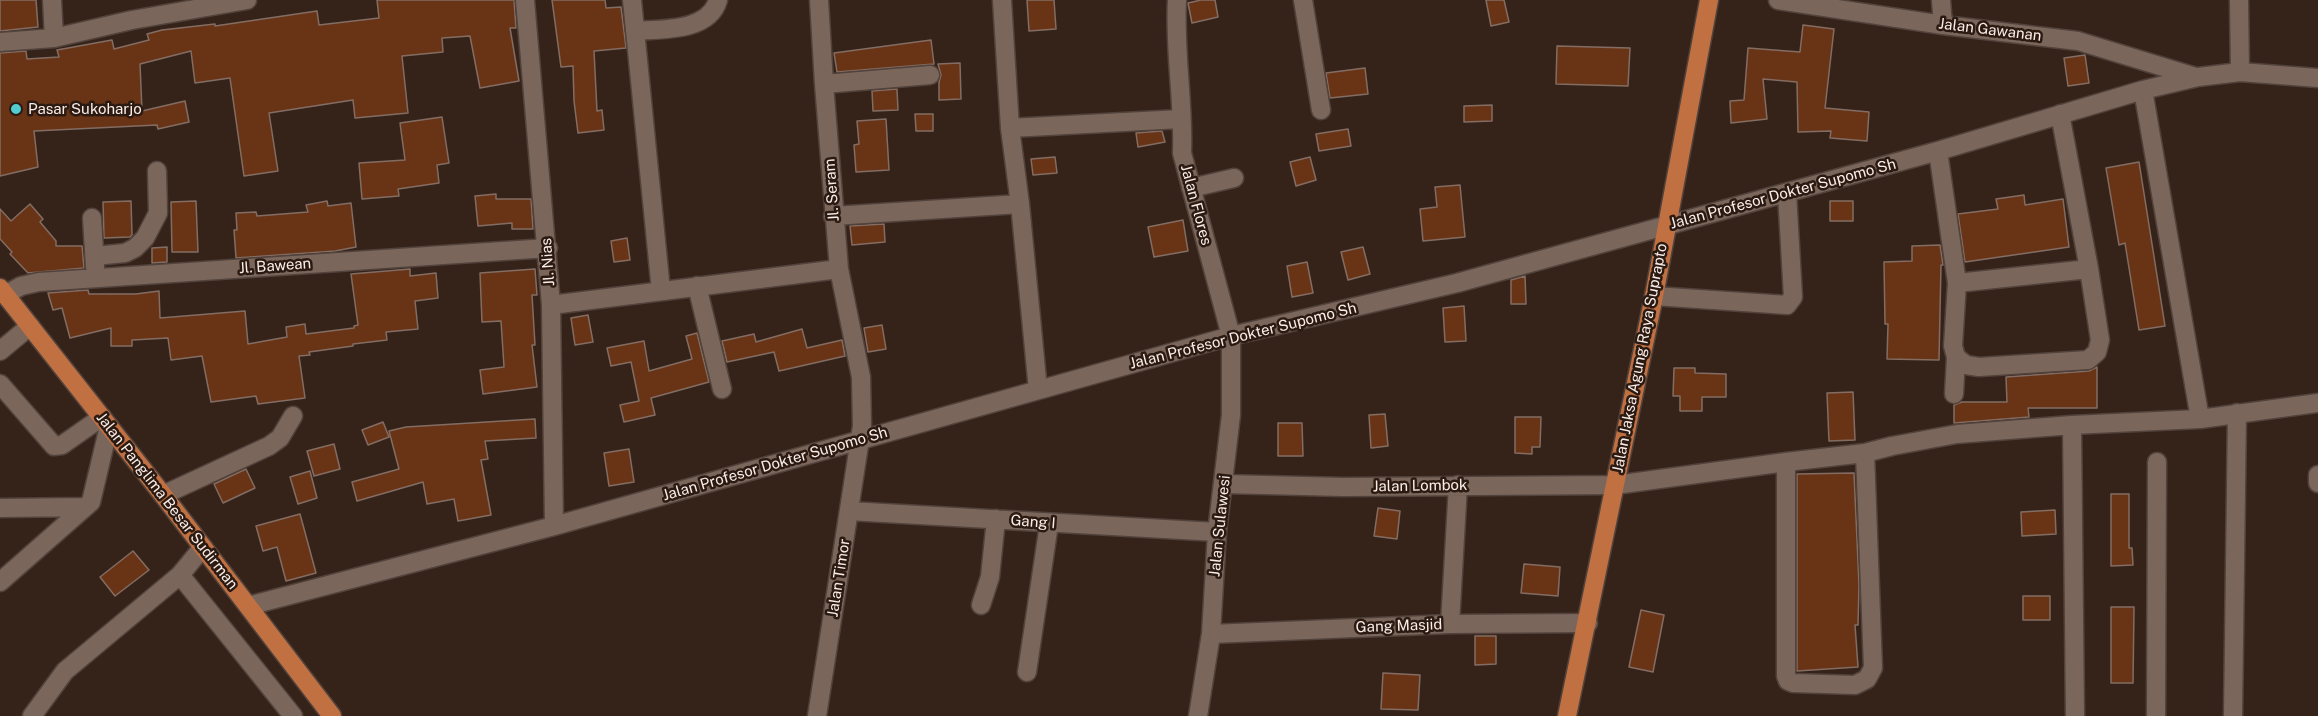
<!DOCTYPE html>
<style>
body{margin:0}
canvas{display:block;background:#35231a}
</style>
<canvas width="2318" height="716"></canvas>
<script>
const context = document.querySelector('canvas').getContext('2d');
context.lineJoin = 'round';
function fill(path, color) { context.fillStyle = color; context.fill(path, 'evenodd'); }
function stroke(path, color, width, dash) { context.strokeStyle = color; context.lineWidth = width; context.lineCap = dash ? 'butt' : 'round'; context.setLineDash(dash || []); context.stroke(path); }
function label(font, color, halo, rows, align = 'center') {
  context.font = font + ' "Public Sans",sans-serif'; context.lineWidth = 5; context.setLineDash([]); context.textBaseline = 'middle'; context.strokeStyle = halo; context.fillStyle = color; for (const [text, x, y, turn = 0] of rows) {
    context.save(); context.translate(x, y); context.rotate((+turn || 0) * Math.PI / 180); context.textAlign = isNaN(turn) ? turn : align; if (halo) context.strokeText(text, 0, 0); context.fillText(text, 0, 0); context.restore();
  }
}
const building = new Path2D(`
 M0,0h36l2,27 -38,4z
 M377,0h137l2,28h-6l9,53 -39,7 -10,-52 -28,2 1,14 -41,4 6,57 -53,5 -2,-18 -84,13 9,58 -34,5 -14,-98 -35,5 -4,-32 -51,13 2,47 43,-10 4,21 -31,7 -1,-4 -123,6 4,36 -38,9v-123l26,-2 1,8 32,-2 -2,-7 55,-10 2,9 35,-9 -2,-6 15,-4 53,-6v2l102,-15 2,14 60,-7z
 M552,0h53l1,8 15,-1 5,41 -32,3 3,60 5,-1 2,20 -26,3 -4,-32 -1,-35 -12,1z
 M1027,0h27l2,29 -27,2z
 M1201,0h14l3,17 -26,6 -4,-20z
 M1486,0h18l5,22 -18,4z
 M1803,25l31,4 -9,79 44,4 -2,29 -37,-3 1,-7 -33,1 -1,-50 -34,-3 4,40 -36,4 -1,-22 14,-1 4,-52 52,4z
 M931,40l3,24 -97,8 -3,-19z
 M1557,46l73,2 -2,38 -72,-2z
 M2085,55l4,28 -21,3 -4,-28z
 M960,63l1,36 -22,1v-18l2,-7 -3,-11z
 M1365,68l3,26 -38,4 -4,-25z
 M897,89l1,21 -25,1 -1,-20z
 M1492,105v16l-28,1v-16z
 M915,114h18v17h-17z
 M442,117l7,46 -12,2 2,18 -41,6 1,7 -37,3 -3,-36 46,-3 -5,-37z
 M886,119l3,51 -33,2 -2,-27 5,-1 -2,-23z
 M1348,129l3,17 -32,5 -3,-17z
 M1162,131l3,11 -27,5 -2,-14z
 M1055,157l2,16 -24,2 -2,-16z
 M1310,157l6,23 -20,6 -6,-24z
 M2139,162l26,164 -26,4 -14,-87 -6,2 -13,-77z
 M1460,185l5,52 -42,4 -3,-32 17,-2 -2,-20z
 M496,194v5h35l2,30h-21v-6l-34,3 -3,-30z
 M2024,195l1,10 38,-6 6,48 -104,15 -7,-48 40,-5 -2,-10z
 M131,201l1,34 -2,2 -26,1 -1,-36z
 M196,201l2,51h-26l-1,-50z
 M327,201l1,5 23,-3 5,44 -21,4 -99,7 -2,-28h3l-1,-17 20,-1 1,4 51,-4 -2,-7z
 M1830,201h23v20h-23z
 M30,204l13,15 -3,3 16,19v5h26l2,22 -56,5 -18,-19 2,-2 -12,-13v-30l11,12z
 M1183,220l5,31 -34,6 -6,-30z
 M884,224l1,18 -33,3 -2,-19z
 M627,238l3,22 -16,2 -3,-21z
 M1940,245l3,20h-2l-2,95 -52,-1 1,-35h-3l-1,-62 28,-1v-15z
 M167,247v15l-15,1v-15z
 M1363,247l7,27 -22,6 -7,-28z
 M1307,262l6,31 -21,4 -5,-31z
 M410,269v7l26,-3 2,25 -23,3 3,28 -32,3 1,8 -34,4v2l-44,6 1,3 -11,1 6,42 -47,6 -2,-8 -45,6 -9,-46 -31,4 -3,-22 -36,2v6h-21v-18l-41,10 -8,-30 -9,2 -5,-17 40,-3 1,4h47l23,-3 1,27 85,-7 3,33 39,-7 -1,-10 19,-3 1,10 48,-6v-2l4,-1 -7,-51z
 M535,269l2,26h-5l3,50h-3l5,42 -54,7 -3,-24 24,-3 -3,-46 -19,1 -2,-49z
 M1525,276l1,28h-15v-24z
 M1464,306l2,35 -21,1 -2,-34z
 M588,315l5,27 -18,3 -4,-27z
 M882,325l4,24 -18,3 -4,-24z
 M802,329l5,19 35,-8 3,16 -66,15 -5,-19 -47,10 -5,-21 32,-7 2,8z
 M697,333l12,49 -58,16 4,17 -31,7 -4,-17 19,-4 -8,-39 -20,4 -4,-18 37,-7 5,30 43,-12 -6,-23z
 M2097,367v41h-69l1,9 -75,6v-18l8,-3h45l-1,-25 83,-6z
 M1674,368h21v5l31,1v23h-24v14h-22v-15h-7z
 M1853,392l2,48 -26,1 -2,-48z
 M1385,414l3,32 -17,2 -2,-33z
 M1515,417h26l-1,30h-8v7l-17,-1z
 M535,419l1,19 -51,3 3,18 -7,1 10,55 -33,6 -4,-22 -27,5 -4,-22 -66,19 -5,-19 47,-13 -10,-38 17,-4z
 M383,422l6,15 -21,8 -6,-15z
 M1278,423h24l1,33h-25z
 M334,444l6,25 -26,7 -7,-25z
 M629,449l5,33 -25,4 -5,-33z
 M246,469l9,19 -32,15 -9,-19z
 M310,471l7,27 -19,6 -8,-27z
 M1854,473l5,112 -1,40h-3l3,42 -61,4v-197z
 M2111,494h18v54h3l1,17 -22,1z
 M1378,508l22,3 -3,28 -23,-3z
 M2055,510l1,24 -34,2 -1,-24z
 M300,514l16,59 -30,8 -9,-34 -14,4 -7,-25z
 M133,551l16,19 -34,26 -15,-19z
 M1524,564l36,3 -2,29 -37,-3z
 M2023,596h27v24h-27z
 M2111,607h23l-1,76h-22z
 M1641,610l23,5 -11,57 -24,-5z
 M1475,636h21v28l-21,1z
 M1383,673l37,2 -2,35 -37,-1z`);
fill(building, '#693316');
stroke(building, '#836d63', 1.5);
const minor = new Path2D(`
 M52,0l2,38
 M525,0l26,305 3,221
 M632,0l29,291
 M1002,0l8,128 10,76 18,186
 M1177,0c-3,51 7,102 5,153l49,183v79l-14,117 -6,102 -13,82
 M1303,0l18,110
 M1778,0l165,25 135,16 118,36
 M1941,0l2,25
 M2239,0l1,72
 M635,31c26,-2 74,1 83,-31
 M0,42l54,-4 78,-18 115,-20
 M824,84l106,-9
 M2143,90l57,329
 M1010,128l171,-9
 M1938,151l19,132 -4,63 3,11 10,8 13,2 109,-7 9,-8 3,-12 -11,-71 -29,-155
 M1191,188l43,-10
 M833,216l187,-12
 M92,218l3,49
 M95,256l30,-3 10,-5 10,-10 13,-25 -1,-42
 M1957,283l132,-14
 M697,286l25,103
 M5,295l16,-9 18,-4 509,-34
 M1654,296l133,9 6,-8 -6,-104
 M551,305l288,-36
 M0,351l30,-25
 M0,384l54,62 8,-1 40,-28
 M1954,394l2,-37
 M2072,425l3,291
 M1786,462v214l2,5 5,2 62,2 12,-6 6,-11 -8,-215
 M2318,475v8
 M1224,484l119,3 272,-2 171,-23 79,-9 27,-7 65,-12 115,-9 128,-6 118,-16
 M163,495l106,-49 11,-8 13,-22
 M0,508l85,-1
 M849,511l368,21
 M180,575l113,141
 M0,582l91,-80 18,-76
 M981,605l9,-28 6,-58
 M248,606l306,-80 677,-190 226,-53 481,-132 205,-61 55,-13 42,-5 78,6
 M1450,624l8,-139
 M1211,634l239,-10 138,-1
 M1027,672l22,-148
 M32,716l33,-45 115,-96 23,-28
 M817,716l45,-290 -1,-49 -22,-108 -15,-185 -5,-84
 M2156,716l1,-254
 M2233,716l4,-303`);
const major = new Path2D(`
 M0,288l163,207 169,221
 M1567,716l87,-420 55,-296`);
stroke(minor, '#51423b', 21);
stroke(major, '#51423b', 21);
stroke(minor, '#7b665b', 18);
stroke(major, '#c17042', 18);
for (const [x, y, r, color] of [
 [16,109,6,"#52cdcf"]
]) { const dot = new Path2D(); dot.arc(x, y, r, 0, 2 * Math.PI); context.fillStyle = color; context.fill(dot); stroke(dot, '#2b1a11', 2); }
label('15px', '#f9ece6', '#2b1a11', [
 ["Jalan Gawanan",1990,30,7],
 ["Jl. Seram",832,190,-94],
 ["Jalan Profesor Dokter Supomo Sh",1783,194,-15],
 ["Jalan Flores",1196,205,75],
 ["Jl. Nias",548,262,-94],
 ["Jl. Bawean",275,266,-4],
 ["Jalan Profesor Dokter Supomo Sh",1243,336,-14],
 ["Jalan Jaksa Agung Raya Suprapto",1640,358,-79],
 ["Jalan Profesor Dokter Supomo Sh",775,464,-16],
 ["Jalan Lombok",1420,486,-1],
 ["Jalan Panglima Besar Sudirman",167,501,52],
 ["Gang I",1033,522,4],
 ["Jalan Sulawesi",1220,526,-84],
 ["Jalan Timor",839,578,-81],
 ["Gang Masjid",1399,626,-2]
]);
label('15px', '#f9ece6', '#2b1a11', [
 ["Pasar Sukoharjo",28,109]
], 'left');
</script>
